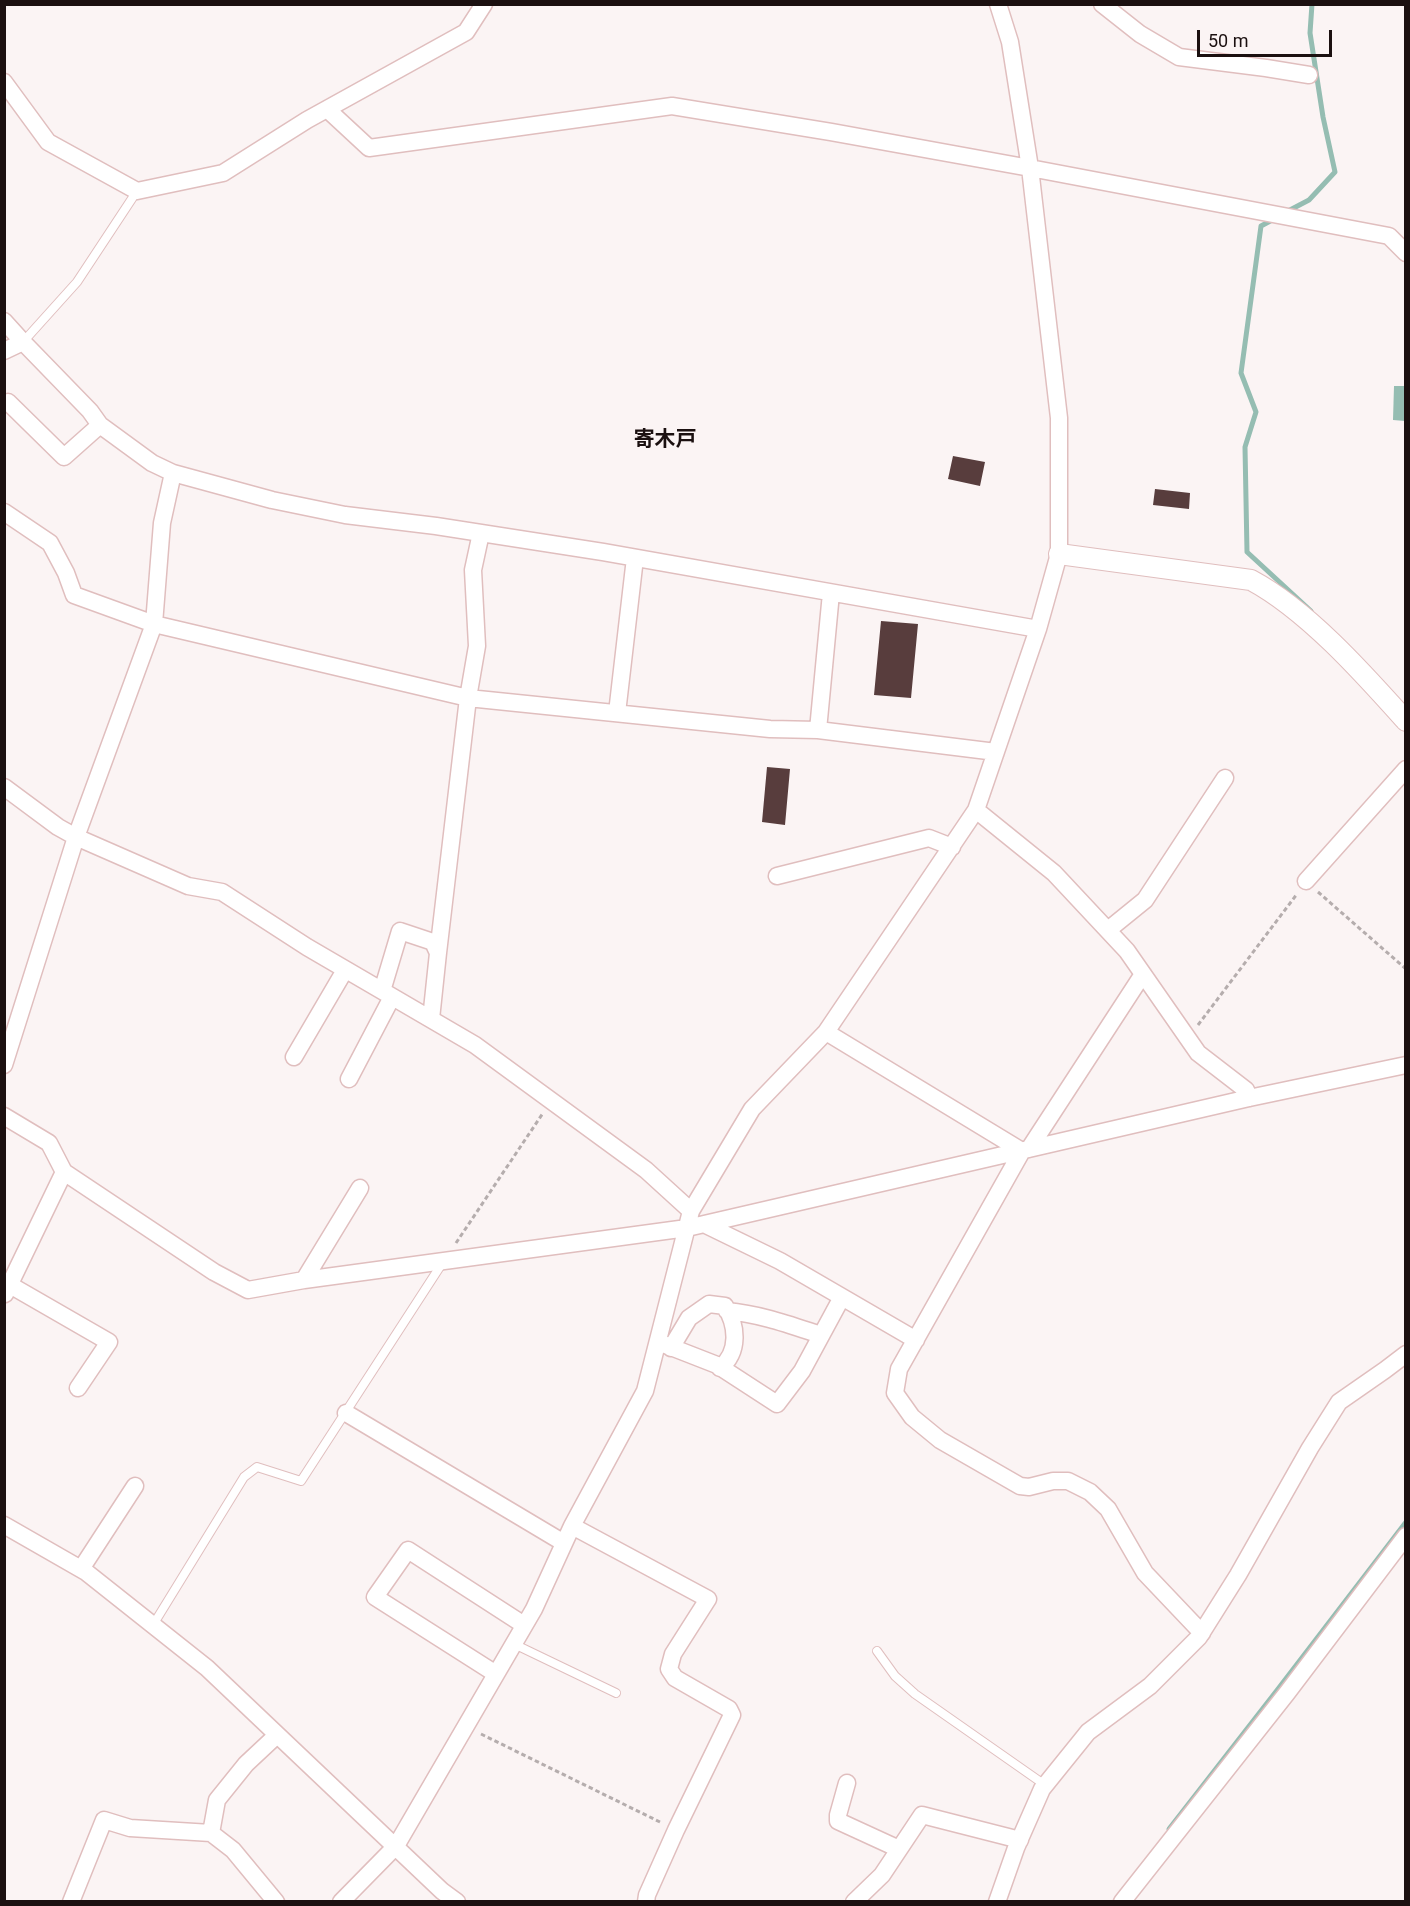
<!DOCTYPE html>
<meta charset="utf-8">
<style>
body{margin:0}
#map{position:relative;width:1410px;height:1906px;overflow:hidden;background:#fbf4f4;font-family:Roboto,sans-serif}
canvas{display:block}
.frame{position:absolute;inset:0;border:6px solid #1b1010;pointer-events:none}
.scale{position:absolute;left:1197px;top:30px;width:135px;height:27px;box-sizing:border-box;border:3px solid #1b1010;border-top:0;padding-left:8px;font-size:18px;line-height:21px;white-space:nowrap;color:#1b1010;-webkit-text-stroke:4px #fbf4f4;paint-order:stroke}
</style>
<div id="map">
<canvas width="1410" height="1906"></canvas>
<div class="frame"></div>
<div class="scale">50 m</div>
</div>
<script>
const context = document.querySelector('canvas').getContext('2d');
context.lineJoin = 'round';
function fill(path, color) { context.fillStyle = color; context.fill(path, 'evenodd'); }
function stroke(path, color, width, dash) { context.strokeStyle = color; context.lineWidth = width; context.lineCap = dash ? 'butt' : 'round'; context.setLineDash(dash || []); context.stroke(path); }
function label(font, color, halo, rows, align = 'center') {
  context.font = font + ' Roboto,"Noto Sans JP",sans-serif'; context.lineWidth = 6; context.setLineDash([]); context.textBaseline = 'middle'; context.strokeStyle = halo; context.fillStyle = color; for (const [text, x, y, turn = 0] of rows) {
    context.save(); context.translate(x, y); context.rotate((+turn || 0) * Math.PI / 180); context.textAlign = isNaN(turn) ? turn : align; if (halo) context.strokeText(text, 0, 0); context.fillText(text, 0, 0); context.restore();
  }
}
fill(new Path2D(`
 M1394,386h11v35l-12,-1z`), '#95bdb2');
stroke(new Path2D(`
 M1288,211l21,-11 26,-28 -12,-55 -13,-84 2,-29
 M1274,219l-13,7 -20,147 15,39 -11,35 2,105 64,59
 M1169,1829l109,-140 128,-167`), '#95bdb2', 5);
fill(new Path2D(`
 M953,456l32,6 -5,24 -32,-7z
 M1155,489l35,4 -1,16 -36,-4z
 M881,621l37,3 -7,74 -37,-3z
 M767,767l23,2 -5,56 -23,-3z`), '#583d3d');
const service = new Path2D(`
 M23,342l54,-60 60,-91
 M153,1625l91,-148 13,-10 44,14 142,-219
 M514,1644l102,49
 M877,1651l18,25 20,18 130,91`);
const minor = new Path2D(`
 M1102,4l38,30 39,23 87,11 43,7
 M4,82l44,60 89,49 86,-18 84,-53 159,-88 18,-28
 M328,110l41,38 303,-42 159,26 199,36 359,68 17,17
 M4,321l19,21 67,69 10,14 52,38 21,10 99,27 73,15 91,11 167,26 435,77
 M4,351l19,-9
 M8,402l56,55 36,-32
 M4,512l46,31 16,30 8,22 80,29 314,74 302,31 48,1
 M831,593l-13,137 178,22
 M617,713l18,-155
 M4,787l54,40 18,10 112,49 34,6 85,55 168,98 171,125 45,41
 M976,810l78,63 73,78 71,102 48,37 3,8
 M777,876l152,-38 23,9
 M1306,881l100,-112
 M1108,930l37,-30 80,-122
 M438,953l30,-255 9,-52 -4,-76 8,-37
 M382,991l18,-60 33,11 5,11 -7,66
 M826,1032l196,119 -123,218 -4,24 17,24 28,23 80,46 9,1 24,-6h15l22,11 18,17 37,64 57,60
 M294,1057l51,-87
 M4,1065l72,-228 78,-213 8,-101 11,-50
 M349,1079l43,-82
 M4,1116l45,27 15,29 150,100 34,18 56,-10 383,-52 562,-130 157,-33
 M1029,1149l114,-175
 M704,1224l76,37 136,79
 M304,1280l56,-92
 M10,1285l99,57 -31,46
 M5,1294l59,-122
 M727,1311c33,3 63,14 94,24
 M658,1342l59,23 60,39 25,-33 40,-74
 M671,1348l18,-30 20,-14 16,2c12,19 15,46 -5,62
 M346,1413l218,130
 M4,1525l82,47 121,96 235,223 15,11
 M572,1526l136,73 -35,55 -4,15 6,9 54,31 3,6 -56,115 -29,65 -1,7
 M81,1569l54,-83
 M496,1674l-121,-77 33,-47 116,75
 M847,1783l-9,32v6l61,28
 M211,1833l6,-33 29,-36 31,-29
 M71,1902l33,-82 26,8 81,5 22,17 43,52
 M341,1902l55,-56 138,-237 38,-83 73,-135 46,-180 61,-102 74,-77 150,-222 62,-181 21,-75v-136l-29,-250 -20,-126 -12,-38
 M854,1902l28,-27 40,-60 98,25
 M997,1902l19,-54 26,-59 46,-57 62,-46 49,-49 39,-62 72,-127 29,-46 46,-32 21,-16
 M1122,1902l165,-209 119,-157`);
const tertiary = new Path2D(`
 M1059,554l192,26c56,30 112,93 155,141`);
stroke(service, '#e0bebe', 10);
stroke(minor, '#e0bebe', 19);
stroke(tertiary, '#e0bebe', 22);
stroke(new Path2D(`
 M1318,892l88,77
 M1198,1025l99,-131
 M456,1243l87,-130
 M481,1734l179,88`), '#b5adad', 3, [4.5, 3]);
stroke(service, '#fff', 8);
stroke(minor, '#fff', 16);
stroke(tertiary, '#fff', 20);
label('bold 21px', '#1b1010', '#fbf4f4', [
 ["寄木戸",665,441]
]);
</script>
